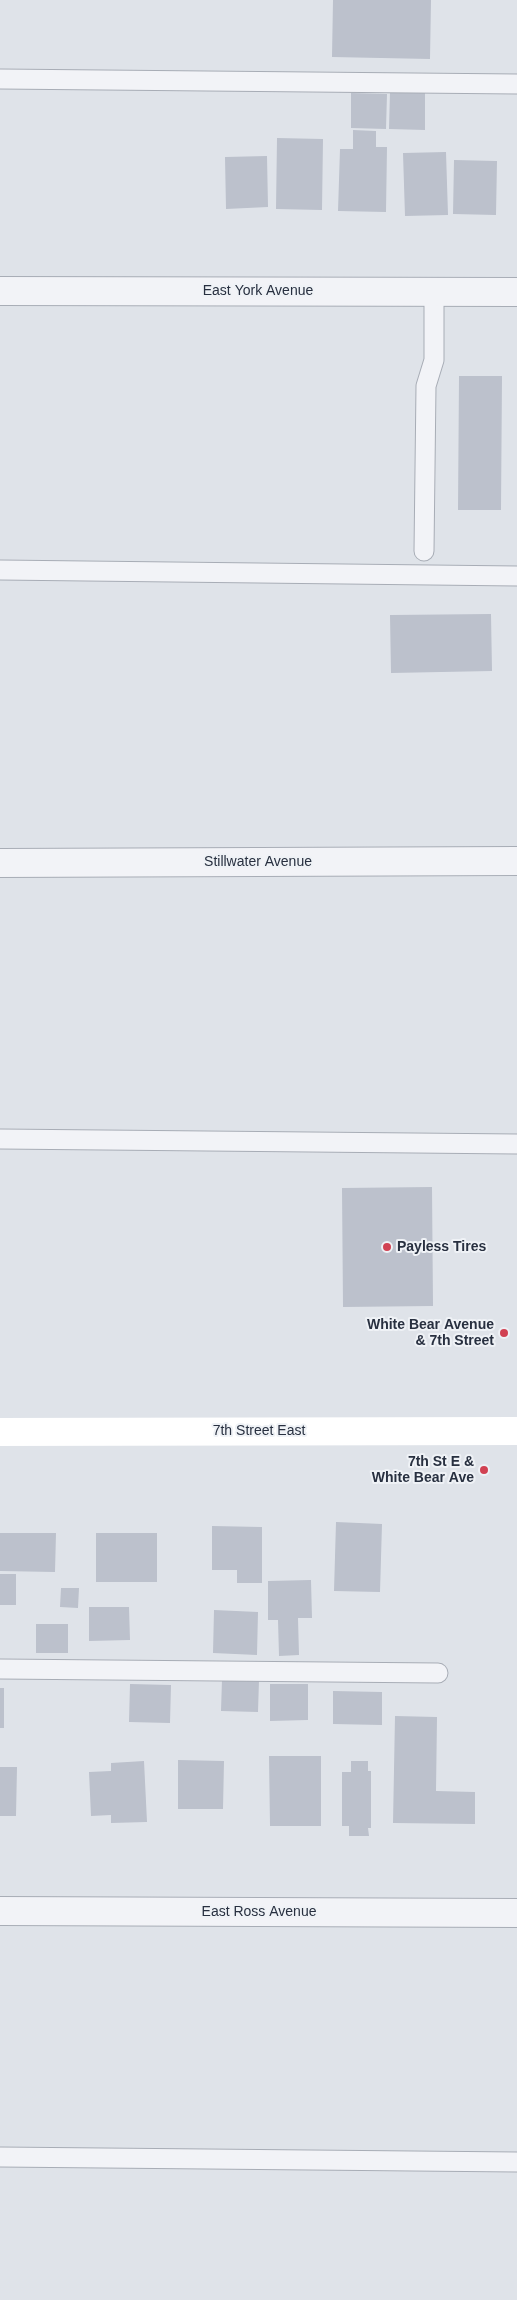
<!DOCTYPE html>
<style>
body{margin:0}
canvas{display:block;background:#dfe3e9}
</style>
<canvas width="517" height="2300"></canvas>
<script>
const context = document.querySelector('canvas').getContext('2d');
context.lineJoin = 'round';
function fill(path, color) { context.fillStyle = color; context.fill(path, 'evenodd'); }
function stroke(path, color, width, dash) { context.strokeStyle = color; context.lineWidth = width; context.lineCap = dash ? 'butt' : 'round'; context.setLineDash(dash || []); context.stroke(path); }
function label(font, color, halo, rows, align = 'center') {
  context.font = font + ' Helvetica,sans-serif'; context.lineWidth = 4; context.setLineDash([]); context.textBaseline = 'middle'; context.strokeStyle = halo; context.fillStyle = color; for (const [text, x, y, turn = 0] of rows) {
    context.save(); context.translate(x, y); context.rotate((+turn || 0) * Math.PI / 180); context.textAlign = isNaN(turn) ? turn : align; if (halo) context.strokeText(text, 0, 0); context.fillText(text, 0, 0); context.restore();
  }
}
fill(new Path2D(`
 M333,0h98l-1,59 -98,-2z
 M390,92h35v38l-36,-1z
 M351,93l36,1 -1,35 -35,-1z
 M353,130l23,1v16h11l-1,65 -48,-1 2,-62h13z
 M277,138l46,1 -1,71 -46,-1z
 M446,152l2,63 -43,1 -2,-63z
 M267,156l1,51 -42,2 -1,-52z
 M454,160l43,1 -1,54 -43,-1z
 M459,376h43l-1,134h-43z
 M491,614l1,57 -101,2 -1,-58z
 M432,1187l1,119 -90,1 -1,-119z
 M336,1522l46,2 -2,68 -46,-1z
 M212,1526l50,1v56h-25v-13h-25z
 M0,1533h56l-1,39 -55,-1z
 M96,1533h61v49h-61z
 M0,1574h16v31h-16z
 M311,1580l1,38h-14l1,37 -20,1 -1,-36h-10v-39z
 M61,1588h18l-1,20 -18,-1z
 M89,1607h40l1,33 -41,1z
 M214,1610l44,2 -1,43 -44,-2z
 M36,1624h32v29h-32z
 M222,1679l37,1 -1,32 -37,-1z
 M130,1684l41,1 -1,38 -41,-1z
 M270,1684h38v36l-38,1z
 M0,1688h4v40h-4z
 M333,1691l49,1v33l-49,-1z
 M395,1716l42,1 -1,74 39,1v32l-82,-1z
 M269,1756h52v70h-51z
 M178,1760l46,1 -1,48h-45z
 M144,1761l3,61 -36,1v-8l-20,1 -2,-44 22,-1v-8z
 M351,1761h17v10h3v57h-3l1,8h-20v-10h-7v-54h9z
 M0,1767h17l-1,49h-16z`), '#bcc1cc');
const lane = new Path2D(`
 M0,79l517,5
 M424,551l2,-165 8,-26v-68
 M0,570l517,6
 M0,1139l517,5
 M0,1669l438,4
 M0,2157l517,5`);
const street = new Path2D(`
 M0,291l517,1
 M0,863l517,-2
 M0,1911l517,2`);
stroke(lane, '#a8adb6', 21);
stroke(street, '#a8adb6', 30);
stroke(lane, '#f2f3f7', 19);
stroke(street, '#f2f3f7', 28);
stroke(new Path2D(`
 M0,1432l517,-1`), '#fff', 28);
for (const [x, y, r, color] of [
 [387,1247,5,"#d14152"],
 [504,1333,5,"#d14152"],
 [484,1470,5,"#d14152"]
]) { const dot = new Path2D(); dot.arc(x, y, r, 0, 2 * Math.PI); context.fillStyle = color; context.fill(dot); stroke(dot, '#eff2f6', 2); }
label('14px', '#283040', '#eff2f6', [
 ["East York Avenue",258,291],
 ["Stillwater Avenue",258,862],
 ["7th Street East",259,1431],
 ["East Ross Avenue",259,1912]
]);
label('bold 14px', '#283040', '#eff2f6', [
 ["Payless Tires",397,1247,"left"],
 ["White Bear Avenue",494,1325],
 ["& 7th Street",494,1341],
 ["7th St E &",474,1462],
 ["White Bear Ave",474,1478]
], 'right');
</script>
